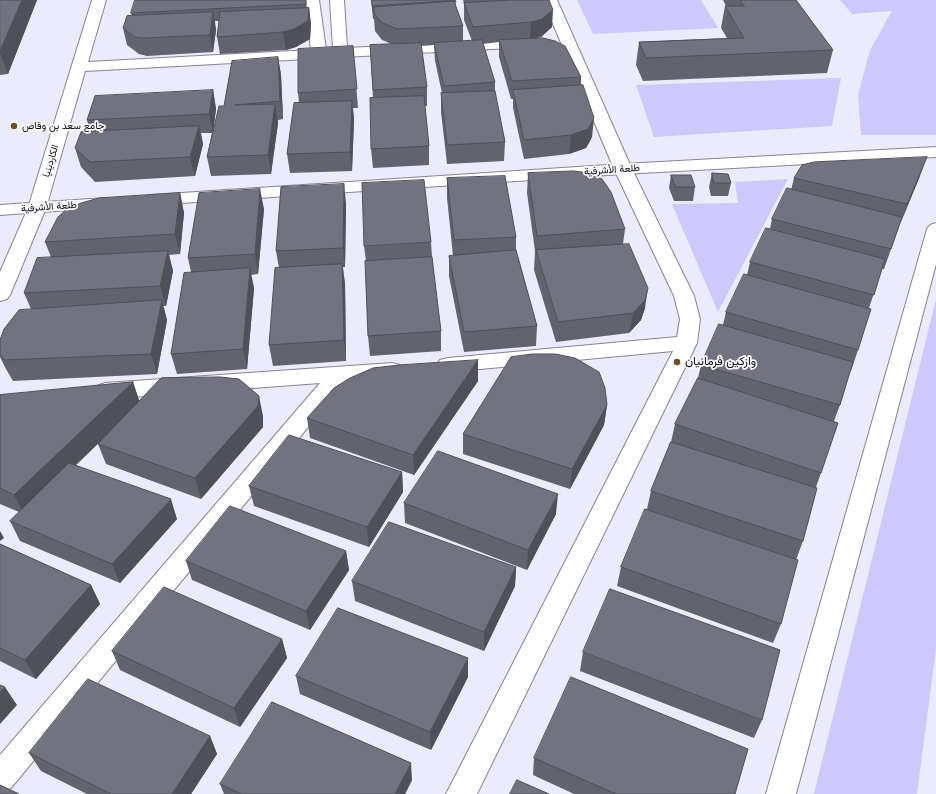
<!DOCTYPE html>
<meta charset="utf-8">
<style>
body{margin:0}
canvas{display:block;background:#ecebfc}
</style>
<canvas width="936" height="794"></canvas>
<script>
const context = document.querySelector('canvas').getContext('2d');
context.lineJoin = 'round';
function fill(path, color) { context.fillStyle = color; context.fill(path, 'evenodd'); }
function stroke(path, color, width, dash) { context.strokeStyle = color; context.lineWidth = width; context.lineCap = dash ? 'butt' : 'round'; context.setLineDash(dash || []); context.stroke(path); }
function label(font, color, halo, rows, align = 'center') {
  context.font = font + ' "Libre Baskerville",Vazirmatn,serif'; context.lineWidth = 3.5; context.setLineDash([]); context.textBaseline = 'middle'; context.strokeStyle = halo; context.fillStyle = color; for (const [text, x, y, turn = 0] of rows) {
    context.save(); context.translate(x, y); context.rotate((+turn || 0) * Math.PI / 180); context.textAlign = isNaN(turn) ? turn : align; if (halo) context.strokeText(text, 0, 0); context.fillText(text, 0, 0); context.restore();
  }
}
fill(new Path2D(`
 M577,0h124l17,28 -125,6z
 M840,0h96v135h-75l-3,-40 12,-45 22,-39 -40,3z
 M841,78l-9,48 -178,11 -18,-52z
 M788,179l-70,133 -46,-108 66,-1 -3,-21z
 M936,299v350l-19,145h-103z`), '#cfc8fa');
const minor = new Path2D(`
 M92,0h14l-18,62 223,-12 -6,-50h14l7,49h7l-3,-49h14l3,48 182,-9 5,1 2,3 -2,3 -5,1 -444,24 -39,137 -36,87 -3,4 -7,2v-29l28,-64z
 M543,0h14l75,169 62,127 6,23 -3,24 -220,451h-31l227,-443 -225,21 -8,-2 -3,-5 3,-5 8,-2 229,-21 3,-18 -6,-23 -60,-127z
 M936,223v41l-140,530h-30l161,-565 3,-4z
 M392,363l8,2 3,5 -3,5 -54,6 -335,407 -11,5v-38l320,-372 -215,16 -8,-3 -3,-5 3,-5 8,-3z`);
const major = new Path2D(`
 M936,147v10l-313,17 -472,31 -6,-1 -3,-4 3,-4 6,-1 472,-31z
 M105,198l6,1 3,4 -3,4 -111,8v-10z`);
stroke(minor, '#868494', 2);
stroke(major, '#868494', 2);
fill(minor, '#fff');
fill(major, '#fff');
fill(new Path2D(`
 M0,0h37l-29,74 -8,1z
 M306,0l1,8h2l2,17 -1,14 -14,8 -10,3 -66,4 -3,-17 2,-16h-4l1,9 -3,22 -66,4 -8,-2 -12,-9 -4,-17 9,-12 -1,-3z
 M371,0h84l1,7 7,19v16l9,-1 -8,-21v-17l-1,-3h86l3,27 -11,10 -4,1 44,39v8l11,52 -6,11 -17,6 -45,5 -11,-51v-9h-2l-12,-42v-15l-16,2 12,38v10l10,50 -1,19 -57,3 -6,-52v-19h1l-7,-32 -1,-16 -13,1 6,41v19h-2l4,40v19l-56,3 -2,-19 2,-51 -3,-53 22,-1 -10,-4 -7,-9 -1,-12h-1z
 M723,0h73l37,50 -6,23 -184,8 -7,-16 3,-23 88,-4 -6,-10 4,-22h1z
 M353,46l5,62h-5l1,11 -2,52 -62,2 -3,-19 12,-51 -1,-10z
 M278,57l3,18 2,44 -5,1v3l-7,51 -60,2 -4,-19 5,-24h-11l2,11 -8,32 -100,6 -14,-15 -6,-19 15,-16 -3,-12 126,-30 3,19 -3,22 11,-25z
 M528,173l97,56 -2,15 22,64 -4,12 -12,13 -73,9 -22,-72 1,-19 -8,-58z
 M712,173l19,10 -3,13h-17l-2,-9z
 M671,175l24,12 -2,14h-19l-5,-13z
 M920,176l-20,48 -16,45h-2l-13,39 -11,42 -7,21 -1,-1 -10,35 -6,16 -13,52 -5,14 -13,54 -7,19 -15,64 -8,19 -156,-57 4,-19 26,-58 4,-18 20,-49 4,-18 23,-46 3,-13 22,-40 3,-13 21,-37 3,-13 20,-33 2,-10 19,-29 3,-12z
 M447,178l69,59v13l21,76 -1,20 -72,6 -15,-76v-20h4l-6,-58z
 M180,193l4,20 -4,41 -11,1 4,16 -7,35h-3l4,14 -10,54 -144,7 -7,-12 -6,-12v-17l31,-31 -7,-16 27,-36 -6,-15z
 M346,203l-1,64h-2l2,17 1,77 -73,5 -4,-21 10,-77 -3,-17z
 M264,209l-6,65 -7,1 3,13 -7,81 -70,5 -6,-20 20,-82 -3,-14z
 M431,242l1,15 9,74v20l-71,5 -2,-20 -2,-75 -2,-15z
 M478,360v21l-64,94 -104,-37 -3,-20z
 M133,382l6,19 124,15v11l-62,72 -95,-35 -8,-20 8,-8 -30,29 101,54 -57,64 -100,-42 -10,-20 9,-9 -19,-8v-109z
 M607,405l-3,20 -34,64 -107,-35v-20z
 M402,472l1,20 -34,55 -115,-41 -5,-20z
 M404,503l152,11 -29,56 -122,-47z
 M0,544l91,41 9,19 -64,75 -36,-18z
 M346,551l3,19 -39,60 -118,-50 -6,-19z
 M516,567l-1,19 -31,65 -129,-50 -3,-20z
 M282,639l5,19 -47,69 -120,-57 -8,-19z
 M583,652l179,68 -8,18 -174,-67z
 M296,676l172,1 -37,73 -131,-56z
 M210,736l7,18 -26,40h-104l-46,-23 -12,-18z
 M534,758l201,36h-161l-41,-19z
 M412,780l-7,14h-181l-4,-10z`), '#63626f');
fill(new Path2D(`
 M22,0h15l-29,74 -8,-21v-2z
 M309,8l2,17 -1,14 -14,8 -10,3 -3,-18z
 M553,10l-1,17 -11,10 -11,3 1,-18z
 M213,12l3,18 -3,22 -3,-17z
 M278,57l3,18 2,44 -3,-18z
 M213,90l3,19 -3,24 -4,-19z
 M352,101l2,18 -2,52 -2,-19z
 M275,104l3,19 -7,51 -3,-19z
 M594,118l-2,19 -6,11 -17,6 2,-19z
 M199,126l4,18 -8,32 -5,-19z
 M927,157l-7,19 -20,48 7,-20z
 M344,184l2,19 -1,64 -2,-19z
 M260,189l4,20 -6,65 -3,-20z
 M180,193l4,20 -4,41 -5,-20z
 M168,251l5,20 -7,35 -6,-20z
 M342,264l3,20 1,77 -2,-21z
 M250,268l4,20 -7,81 -4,-20z
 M648,288l-3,20 -4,12 -12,13 4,-20z
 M162,300l5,20 -10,54 -6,-20z
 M478,360v21l-64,94 -1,-20z
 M133,382l7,21 -116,112 -10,-20z
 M259,396l4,20v11l-62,72 -6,-21z
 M607,405l-3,20 -34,64 2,-20z
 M402,472l1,20 -34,55 -2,-20z
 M558,494l-2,20 -29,56 1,-20z
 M171,499l6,20 -57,64 -8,-19z
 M0,531l4,7 -4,3z
 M346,551l3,19 -39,60 -4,-19z
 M516,567l-1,19 -31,65v-19z
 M91,585l9,19 -64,75 -11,-19z
 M282,639l5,19 -47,69 -6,-19z
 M468,658v19l-37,73 -1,-18z
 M5,687l12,18 -17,19v-32z
 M210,736l7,18 -26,40h-19z
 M411,763l1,17 -7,14h-10z`), '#50505a');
const building = new Path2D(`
 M0,0h22l-22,51z
 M135,0h171v4l-175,9z
 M372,0h83l1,2h-2v-1l-81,6z
 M511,0h38l4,10 -11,9 -11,3 -58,5 -9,-24z
 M740,0h56l37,50 -187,8 -7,-16 105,-4 -19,-32h19z
 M454,1l9,25 -66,3 -16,-7 -7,-9v-7z
 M309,8l-1,13 -14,8 -11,3 -66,5 3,-25z
 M213,12l-3,23 -67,3 -8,-1 -12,-9 4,-12z
 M543,38l12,3 10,5 16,31 -69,4 -13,-41z
 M482,40l13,42 -51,4 -10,-43z
 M421,43l6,44 -54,3 -3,-45z
 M353,46l4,43 -59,4v-44z
 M278,57l2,44 -45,4 40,-1 -7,51 -61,2 12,-51h5l8,-45z
 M583,85l11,33 -6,11 -17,6 -47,5 -11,-50z
 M213,90l-4,24 -122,6 8,-24z
 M495,91l10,51 -58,3 -6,-52z
 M424,96l5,50 -58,3 -1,-51z
 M352,101l-2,51 -63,2 7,-51z
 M199,126l-9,31 -100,5 -15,-14 6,-16z
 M927,157l-20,47 -113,-26 8,-13 12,-3z
 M574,171l15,2 13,6 9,13 14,37 -88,7 -9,-63z
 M712,173l16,1 3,9h-17z
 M671,175h20l4,12h-19z
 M505,176l11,61 -62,3 -7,-62z
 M424,180l7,62 -67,4 -2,-63z
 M344,184l-1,64 -67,3 5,-64z
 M787,188l115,29 -11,32 -119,-30z
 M260,189l-5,65 -67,4 11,-65z
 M180,193l-5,41 -130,8 13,-25 9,-8 14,-6 18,-5z
 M766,228l119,31 -11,36 -124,-33z
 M629,244l19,44 -3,12 -12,13 -75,9 -22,-72z
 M516,250l21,76 -73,6 -15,-76z
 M168,251l-8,35 -136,7 13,-35z
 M432,257l9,74 -73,5 -3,-75z
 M342,264l2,76 -75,5 6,-77z
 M250,268l-7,81 -72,5 13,-81z
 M744,274l127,35 -13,41 -132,-38z
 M162,300l-11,54 -147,6 -4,-6v-14l4,-11 15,-19z
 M719,324l134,38 -13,43 -139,-40z
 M533,354h22l20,4 24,14 6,16 2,17 -35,64 -109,-35 48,-77z
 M478,360l-65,95 -106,-37 27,-30 16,-10 23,-10 26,-3z
 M220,377l19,2 20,17 -1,10 -63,72 -97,-34 63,-66z
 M698,378l140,45 -17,50 -146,-49z
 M133,382l-119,113 -14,-7v-93z
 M289,435l113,37 -35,55 -118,-41z
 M671,442l146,46 -14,53 -152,-50z
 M438,451l120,43 -30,56 -124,-47z
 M69,463l102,36 -59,65 -102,-43z
 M230,506l116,45 -40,60 -120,-50z
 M645,509l153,51 -17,64 -160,-57z
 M389,522l127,45 -32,65 -132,-51z
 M0,544l91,41 -66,75 -25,-12z
 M164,587l118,52 -48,69 -122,-57z
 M610,589l170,61 -18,70 -179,-68z
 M338,608l130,50 -38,74 -134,-56z
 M571,677l177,72 -13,45h-119l-82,-36z
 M88,679l122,57 -38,58h-61l-82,-41z
 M0,685l5,2 -5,5z
 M272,702l139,61 -16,31h-154l-21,-10z
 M517,780l32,14h-39z
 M0,785l19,9h-19z`);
fill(building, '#737281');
stroke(building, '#50505a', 1);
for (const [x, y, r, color] of [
 [14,126,4,"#6b5223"],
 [677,362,4,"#6b5223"]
]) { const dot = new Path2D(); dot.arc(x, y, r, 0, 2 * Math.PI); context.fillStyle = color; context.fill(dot); stroke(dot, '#fafafd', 1.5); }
label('10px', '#0e0e13', '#fafafd', [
 ["جامع سعد بن وقاص",22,126]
], 'left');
label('10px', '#0e0e13', '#fafafd', [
 ["الكاردينيا",51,161,-73],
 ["طلعة الأشرفية",612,170,-4],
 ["طلعة الأشرفية",49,207,-4]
]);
label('12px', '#0e0e13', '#fafafd', [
 ["وازكين فرمانيان",685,362]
], 'left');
</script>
